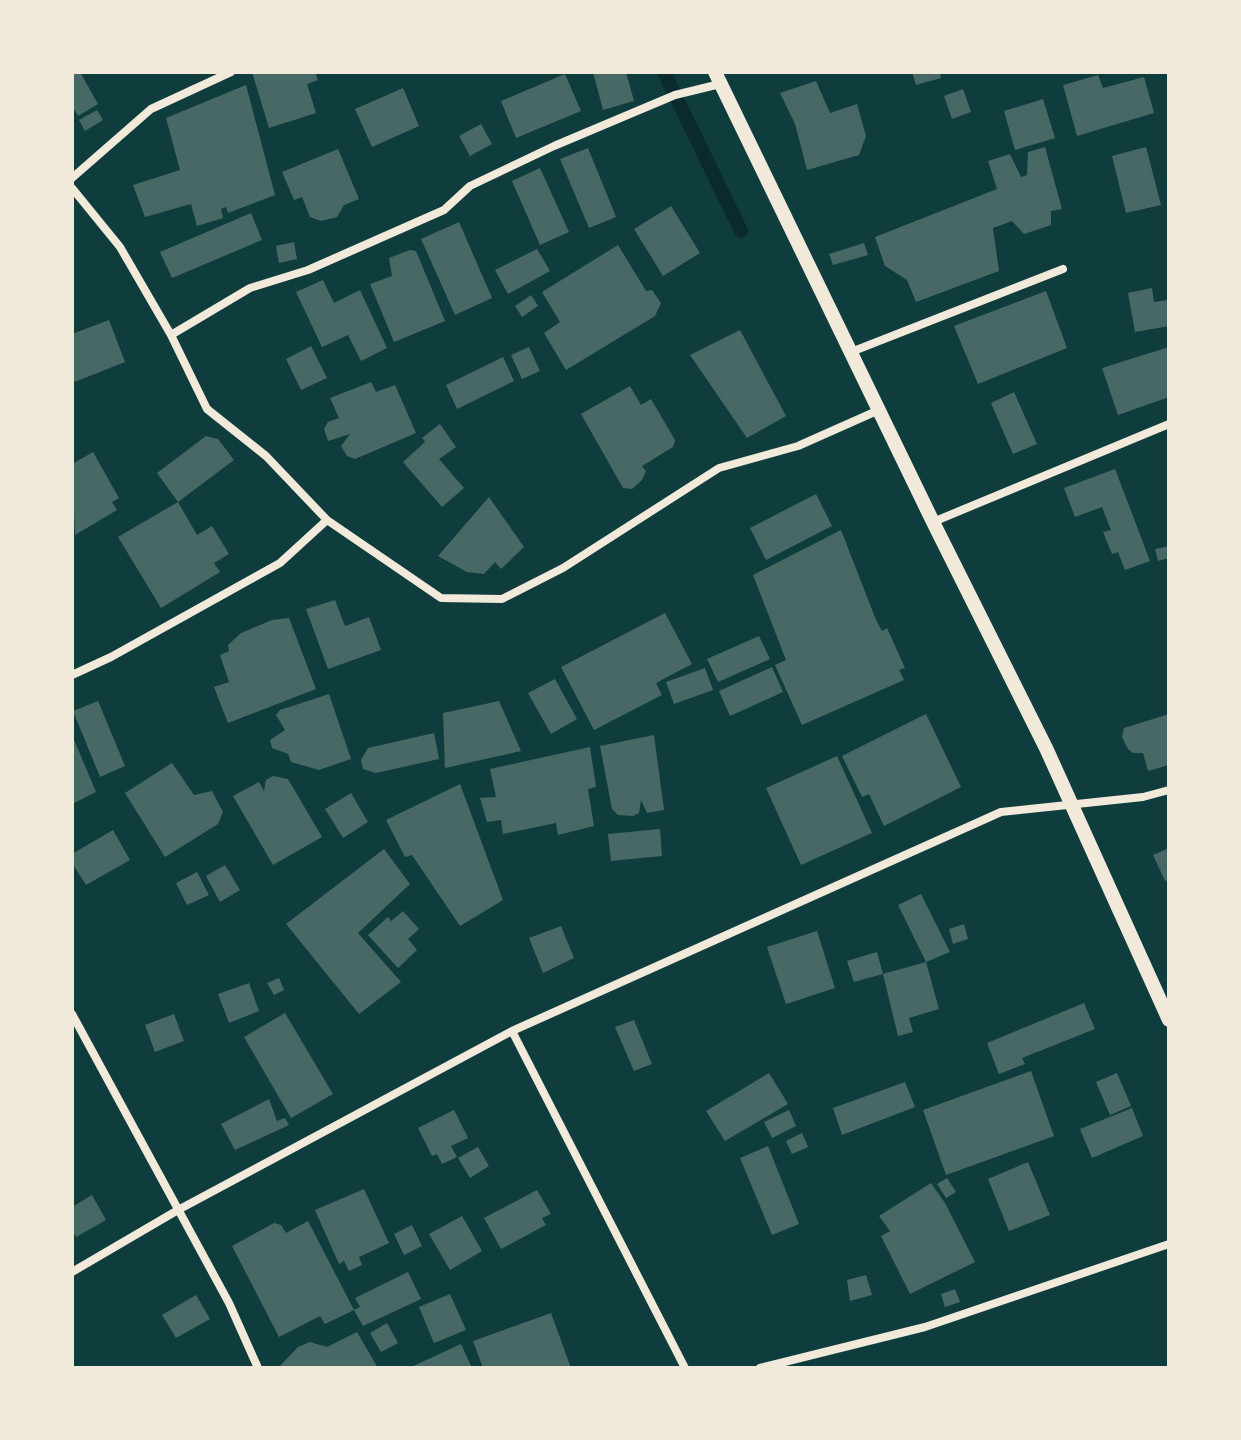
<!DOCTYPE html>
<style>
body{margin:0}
#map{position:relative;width:1241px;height:1440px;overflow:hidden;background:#0f3d3e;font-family:Roboto,sans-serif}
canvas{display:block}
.frame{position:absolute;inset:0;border:74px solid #f1e9da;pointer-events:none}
</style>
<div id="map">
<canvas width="1241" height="1440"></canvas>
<div class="frame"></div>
</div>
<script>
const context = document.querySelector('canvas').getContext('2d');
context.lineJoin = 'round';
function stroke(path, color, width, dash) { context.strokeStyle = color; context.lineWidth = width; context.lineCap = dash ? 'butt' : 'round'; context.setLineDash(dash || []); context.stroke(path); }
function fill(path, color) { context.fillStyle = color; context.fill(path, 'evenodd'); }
stroke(new Path2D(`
 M664,72l77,159`), '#0a2a2b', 14);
fill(new Path2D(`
 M72,72h8l18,32 -20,12 -6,-10z
 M252,72h63l3,8 -11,4 9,29 -47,15z
 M593,72h33l8,29 -31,9z
 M912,72h28l1,6 -25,7z
 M565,74l16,37 -65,27 -15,-37z
 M1098,75l5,13 41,-11 10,36 -77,23 -14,-51z
 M816,81l14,32 27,-9 9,32 -7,19 -52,15 -12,-46 -15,-31z
 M246,85l29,110 -47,18 -2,-6 -5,2 2,9 -26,8 -6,-22 -46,13 -12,-32 47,-15 -14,-52z
 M403,88l16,38 -47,21 -17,-38z
 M963,89l8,23 -19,7 -8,-23z
 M1043,99l12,39 -40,12 -11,-39z
 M97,110l6,10 -18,11 -6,-11z
 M481,124l11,20 -22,12 -11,-20z
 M1045,147l17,62 -11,2v14l-27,9 -12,-13 -19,7 6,43 -83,31 -9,-22 -22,-14 -10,-29 122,-48 -9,-28 22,-7 11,23 6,-2 1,-23z
 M1146,147l15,58 -35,8 -14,-57z
 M588,148l28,69 -27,11 -29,-69z
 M338,149l21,50 -15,6 -7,12 -16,4 -11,-4 -8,-20 -8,3 -12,-28z
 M540,168l29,64 -29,13 -28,-64z
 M671,206l29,47 -37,23 -29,-47z
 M251,213l11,27 -90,38 -12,-26z
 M459,222l33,76 -37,17 -34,-76z
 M294,242l3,17 -18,4 -3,-17z
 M864,243l4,12 -35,10 -4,-11z
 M618,245l28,46 6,-1 9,13 -6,13 -89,54 -22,-37 16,-11 -18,-30z
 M537,249l13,22 -42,23 -13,-24z
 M410,250l6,1 29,70 -51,21 -24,-58 22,-8 -3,-18z
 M323,280l11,23 26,-13 27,58 -26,13 -13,-26 -26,12 -26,-55z
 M1152,288l2,14 15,-2v26l-34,6 -7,-39z
 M1046,291l21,57 -89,36 -24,-58z
 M531,295l7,11 -16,11 -7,-11z
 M109,320l16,42 -53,21v-49z
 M740,330l46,86 -39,22 -57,-83z
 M311,346l16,32 -26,12 -15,-31z
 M529,347l11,24 -18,8 -11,-24z
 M1169,347v50l-51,18 -16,-47z
 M503,357l11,24 -57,28 -11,-24z
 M371,382l5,10 19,-7 21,48 -61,26 -8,-3 -6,-10 9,-12 -22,7 -4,-12 4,-7 11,-4 -9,-20z
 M630,386l11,19 10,-6 24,41 -2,7 -31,19 4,5 -4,9 -10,9 -9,-1 -42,-74z
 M1014,392l23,52 -24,10 -22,-51z
 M440,424l16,23 -17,12 25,29 -22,19 -39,-45 22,-20 -3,-4z
 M206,436l12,3 16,21 -56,42 -21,-29z
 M93,452l26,46 -7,4 5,8 -42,25 -3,-71z
 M1115,469l35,92 -25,9 -7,-18 -6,2 -9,-22 8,-2 -9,-23 -27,10 -11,-29z
 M816,494l16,32 -66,34 -16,-32z
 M489,497l35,50 -23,22 -6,-7 -11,12 -17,-2 -29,-16z
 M178,502l19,33 15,-9 17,28 -15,9 6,9 -59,36 -43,-71z
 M841,530l35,90 6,11 5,-3 18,40 -6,2 5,10 -102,45 -27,-60 11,-5 -33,-85z
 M1169,546v12l-11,3 -3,-12z
 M335,600l10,26 24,-9 12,33 -53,19 -22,-60z
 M665,613l27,51 -36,19 6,12 -68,35 -33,-63z
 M289,618l27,71 -88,34 -14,-36 15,-5 -9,-27 9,-4 -1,-6 13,-12 31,-13z
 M759,636l11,23 -52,23 -11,-23z
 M772,667l11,25 -53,24 -11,-25z
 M705,668l8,22 -39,14 -8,-22z
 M555,679l22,40 -26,15 -23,-41z
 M329,694l22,65 -32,11 -28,-8 -3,-8 -16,-6 -2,-8 15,-10 -9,-15 4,-5z
 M98,701l27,65 -25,11 -27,-66z
 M499,701l22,50 -76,17 -2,-55z
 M926,714l35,73 -77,39 -15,-32 -7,3 -20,-41z
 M1169,714v51l-21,6 -5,-18h-10l-5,-4 -6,-12 2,-9z
 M434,733l5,26 -63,14 -13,-4 -2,-9 7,-12z
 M72,735l24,57 -24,12z
 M654,735l10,75 -17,3 -6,-13 -2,13 -6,3 -15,-1 -6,-6 -12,-63z
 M590,747l6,40 -8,2 6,37 -36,9 -2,-12 -53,11 -2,-14 -14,2 -7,-24 16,-1 -6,-28z
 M837,756l35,77 -71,32 -35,-77z
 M172,763l22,32 18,-4 11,21 -5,12 -53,33 -40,-64z
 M273,776l15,3 34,58 -49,28 -40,-69 26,-14 5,9 2,-11z
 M460,784l43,116 -43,26 -48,-71 -7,2 -19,-37z
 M351,793l17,29 -25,16 -18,-29z
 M660,829l2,27 -51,5 -3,-27z
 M113,830l17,30 -44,25 -14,-22v-9z
 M1169,848v32l-4,1 -12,-26z
 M384,849l26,35 -52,49 43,49 -42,32 -73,-90z
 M225,865l15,25 -20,12 -14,-26z
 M197,872l12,23 -22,10 -11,-22z
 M921,894l29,58 -24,10 -28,-57z
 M403,911l16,18 -11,10 9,11 -19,18 -30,-33 20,-18 3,4z
 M964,924l4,15 -15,5 -4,-15z
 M561,926l13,32 -31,15 -14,-35z
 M817,931l18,57 -49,16 -19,-57z
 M877,952l6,22 -29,8 -7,-21z
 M926,962l13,47 -30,9 4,14 -15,4 -15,-62z
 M279,978l5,12 -10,5 -7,-12z
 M249,983l10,28 -30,12 -11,-29z
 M1084,1003l11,26 -73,29 3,6 -26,10 -12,-31z
 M285,1013l48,81 -42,24 -47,-81z
 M174,1014l10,27 -29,11 -10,-27z
 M634,1020l18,44 -18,7 -19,-44z
 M1031,1071l23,65 -108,39 -23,-65z
 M769,1073l19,31 -63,37 -19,-30z
 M1117,1073l14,33 -21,9 -14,-33z
 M905,1082l10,25 -73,28 -9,-27z
 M269,1099l8,22 8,-3 4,7 -54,25 -14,-26z
 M1132,1108l11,28 -51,22 -12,-29z
 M454,1110l14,28 -17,8 6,11 -15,7 -5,-10 -5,2 -14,-28z
 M789,1110l7,16 -24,12 -8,-16z
 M802,1133l6,14 -16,7 -6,-13z
 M768,1146l31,78 -27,11 -32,-77z
 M478,1147l11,19 -19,12 -12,-20z
 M1028,1162l22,53 -41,16 -21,-52z
 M947,1178l9,14 -10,6 -9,-14z
 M931,1183l14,20 30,59 -65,32 -29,-58 9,-5 -11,-15z
 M364,1189l25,54 -30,14 3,8 -13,6 -5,-10 -5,3 -24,-54z
 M537,1190l14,24 -9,4 4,7 -45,24 -17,-31z
 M92,1195l14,25 -30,17 -4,-7v-23z
 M462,1216l20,35 -32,19 -21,-36z
 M308,1221l46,89 -29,14 -5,-8 -41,21 -47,-91 42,-23 7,2 5,8z
 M412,1225l10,21 -18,9 -10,-21z
 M408,1272l13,27 -58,27 -9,-16 6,-3 -5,-9z
 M866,1275l6,20 -22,6 -3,-21z
 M955,1289l5,13 -15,5 -4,-13z
 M450,1294l16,36 -32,13 -15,-36z
 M196,1295l14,24 -34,19 -14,-23z
 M551,1313l20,55h-88l-10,-27z
 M387,1323l11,20 -17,9 -11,-19z
 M357,1332l21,36 -98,-2 18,-19 12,-5 17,5z
 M461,1344l11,24h-63z`), '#486865');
stroke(new Path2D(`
 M72,178l79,-69 80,-37
 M72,188l48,59 51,88 36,74 59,47 61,64 114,78 61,1 61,-31 156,-100 79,-22 81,-36
 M171,335l79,-47 58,-18 136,-60 26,-24 84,-40 121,-51 45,-11
 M851,352l212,-83
 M933,522l236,-98
 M72,675l39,-18 169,-94 47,-43
 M72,1014l157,289 29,65
 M512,1031l173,337
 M72,1272l106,-62 334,-179 489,-219 142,-15 26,-7
 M760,1368l165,-41 244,-83`), '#f1e9da', 8);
stroke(new Path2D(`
 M715,72l218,450 113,226 123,272`), '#f1e9da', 14);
</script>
